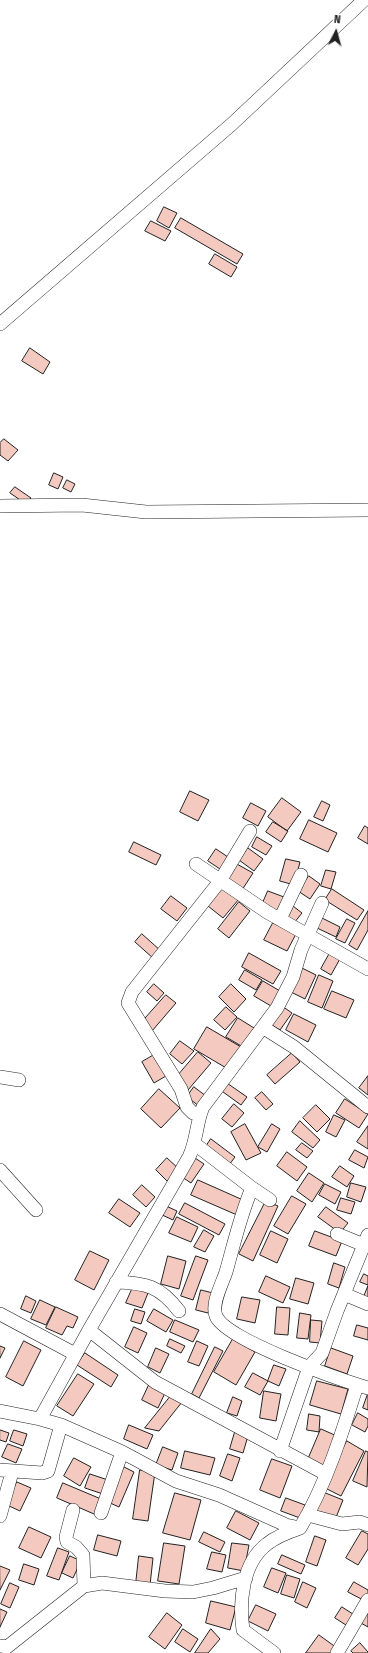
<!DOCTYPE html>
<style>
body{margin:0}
#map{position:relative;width:368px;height:1653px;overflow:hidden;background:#fff;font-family:"Fira Sans Condensed",sans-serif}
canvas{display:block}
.north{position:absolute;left:316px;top:12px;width:40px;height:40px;-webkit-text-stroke:3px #fff;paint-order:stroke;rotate:6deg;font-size:11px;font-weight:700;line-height:16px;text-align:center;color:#222}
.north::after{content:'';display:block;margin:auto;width:14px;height:18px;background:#222;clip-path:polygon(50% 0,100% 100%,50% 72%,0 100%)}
</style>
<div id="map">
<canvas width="368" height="1653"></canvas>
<div class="north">N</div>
</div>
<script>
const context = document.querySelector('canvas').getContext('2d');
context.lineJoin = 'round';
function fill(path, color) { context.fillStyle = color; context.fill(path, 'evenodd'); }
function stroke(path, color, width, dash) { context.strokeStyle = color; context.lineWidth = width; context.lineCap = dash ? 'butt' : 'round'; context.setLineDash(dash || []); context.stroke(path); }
const building = new Path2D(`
 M164,207l13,6 -8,15 -12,-7z
 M181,218l62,36 -6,10 -62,-36z
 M151,221l20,10 -6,10 -20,-10z
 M215,254l22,13 -6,10 -22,-13z
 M30,348l20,14 -7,12 -21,-13z
 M4,439l14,11 -10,11 -8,-6v-12z
 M54,473l9,4 -5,12 -9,-4z
 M67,480l8,4 -4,8 -8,-4z
 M15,487l16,11 -5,6 -16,-11z
 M190,791l19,9 -11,21 -18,-9z
 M282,798l19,14 -14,19 -19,-14z
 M322,801l8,4 -7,16 -9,-4z
 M251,803l15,8 -8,15 -15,-8z
 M309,820l28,13 -9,19 -28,-13z
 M273,822l15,9 -7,11 -15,-10z
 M365,826l3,2v16l-10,-6z
 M257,837l15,9 -6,9 -14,-8z
 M134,842l27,13 -5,10 -27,-13z
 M248,848l15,11 -9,12 -15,-11z
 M216,849l15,10 -8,12 -15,-10z
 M286,859l14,3 -6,23 -14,-4z
 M235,863l18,10 -11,17 -17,-10z
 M326,870l10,2 -5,17 -10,-3z
 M309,876l11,8 -10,15 -12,-8z
 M223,887l16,12 -16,19 -15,-12z
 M332,889l32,21 -7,10 -32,-20z
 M268,891l16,6 -7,14 -15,-6z
 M171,896l16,12 -10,13 -16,-12z
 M239,902l11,9 -21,27 -11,-9z
 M293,906l9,7 -8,10 -9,-7z
 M368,911v19l-11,20 -8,-5z
 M322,918l18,9 -4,10 -19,-9z
 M347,919l8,4 -10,20 -9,-4z
 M273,923l23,11 -9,17 -23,-11z
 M142,934l19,17 -7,8 -19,-17z
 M331,951l10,6 -10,18 -10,-6z
 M249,953l32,18 -8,13 -31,-17z
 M302,968l14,7 -11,24 -14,-7z
 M245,970l17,10 -6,10 -17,-10z
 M319,975l14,6 -11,27 -14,-6z
 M263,981l17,10 -9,15 -17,-10z
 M154,984l10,9 -7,8 -10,-9z
 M231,984l15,15 -12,13 -15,-15z
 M332,991l22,9 -8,18 -22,-9z
 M166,995l10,8 -24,28 -10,-9z
 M282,1006l10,7 -12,17 -10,-6z
 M226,1007l11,10 -12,13 -11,-10z
 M294,1014l22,11 -8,17 -22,-12z
 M238,1018l16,10 -11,19 -17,-10z
 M207,1027l34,20 -13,22 -34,-20z
 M180,1041l14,10 -12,13 -12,-10z
 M198,1052l13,11 -23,27 -13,-11z
 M292,1053l8,9 -25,22 -8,-9z
 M154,1055l12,21 -12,7 -12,-21z
 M368,1076v19l-9,-7z
 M224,1081l23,16 -6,8 -22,-16z
 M194,1087l12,9 -7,10 -12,-9z
 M159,1089l21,19 -19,20 -20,-19z
 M262,1092l11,12 -7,6 -11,-12z
 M345,1099l23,15 -9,14 -23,-15z
 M234,1104l10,9 -12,14 -10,-8z
 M316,1105l14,14 -13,13 -14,-14z
 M334,1115l11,5 -9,17 -10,-5z
 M300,1121l20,19 -7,8 -21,-16z
 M245,1124l16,29 -15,7 -15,-28z
 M272,1124l8,5 -13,23 -9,-5z
 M368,1126v23l-11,-7z
 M211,1139l24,18 -6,8 -24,-17z
 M302,1143l11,8 -6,7 -11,-8z
 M355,1150l13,7 -4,11 -15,-8z
 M287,1152l20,15 -10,14 -20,-15z
 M167,1158l12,11 -12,12 -11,-11z
 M195,1158l9,6 -13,19 -9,-6z
 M340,1166l14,10 -7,11 -15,-10z
 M309,1173l15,10 -12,19 -15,-11z
 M198,1180l45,20 -6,15 -46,-20z
 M351,1183l15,4 -5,15 -14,-5z
 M325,1184l16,8 -6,12 -16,-9z
 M142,1185l13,12 -9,10 -13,-12z
 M292,1196l14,8 -18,30 -14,-8z
 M341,1198l14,4 -4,12 -14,-4z
 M119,1199l21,14 -10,14 -21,-14z
 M266,1201l12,5 -25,55 -14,-7z
 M185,1203l40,21 -6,11 -40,-21z
 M164,1205l13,6 -4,9 -13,-6z
 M326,1207l22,16 -8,10 -22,-16z
 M177,1217l21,10 -7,15 -22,-9z
 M204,1230l10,6 -9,16 -11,-5z
 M271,1231l17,8 -11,24 -17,-8z
 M315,1231l27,10 -6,15 -27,-10z
 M90,1251l19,9 -15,30 -19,-10z
 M168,1256l18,5 -7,28 -18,-5z
 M196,1256l12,4 -15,40 -12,-4z
 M334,1263l11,4 -6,21 -11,-4z
 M364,1274l4,2v9l-8,-3z
 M266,1276l24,11 -7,16 -24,-11z
 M296,1278l18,5 -6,21 -18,-5z
 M368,1286v16l-5,-3z
 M133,1287l15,6 -6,15 -16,-5z
 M201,1290l12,3 -5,20 -12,-3z
 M26,1296l10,5 -5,12 -10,-4z
 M242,1297l18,3 -5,23 -18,-4z
 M40,1300l15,7 -9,18 -15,-6z
 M56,1307l22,10 -5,11 -6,-2 -5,9 -16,-7z
 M277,1307l13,1 -2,27 -13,-1z
 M135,1309l10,3 -4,12 -10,-3z
 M154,1309l19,11 -7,12 -19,-11z
 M300,1313l11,2 -3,24 -11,-1z
 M175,1320l24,10 -6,12 -23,-10z
 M311,1320l11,1 -2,22 -10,-1z
 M357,1325l11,3v12l-14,-4z
 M134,1327l13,6 -9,20 -13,-6z
 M170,1339l15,7 -4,7 -14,-7z
 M233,1339l22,13 -19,33 -22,-13z
 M24,1341l17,9 -18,36 -17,-9z
 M197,1341l11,5 -9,20 -11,-4z
 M0,1346l5,2 -5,10z
 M215,1347l8,4 -24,47 -7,-4z
 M156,1348l13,6 -9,19 -12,-6z
 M331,1348l22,8 -6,18 -22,-8z
 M85,1353l33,22 -7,12 -34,-22z
 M274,1365l12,4 -7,17 -11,-5z
 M253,1373l15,8 -8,14 -15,-8z
 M78,1374l16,10 -21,32 -16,-10z
 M317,1381l31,8 -7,25 -31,-9z
 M149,1385l16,8 -7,15 -16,-8z
 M264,1391l17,3 -5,27 -16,-3z
 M368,1393v17l-5,-2z
 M170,1397l12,5 -23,29 -14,-3z
 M233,1397l9,4 -5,15 -10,-3z
 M358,1413l10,6v7l-3,6 -13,-7z
 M309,1414l11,2 -1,16 -12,-2z
 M129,1425l24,10 -6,14 -23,-10z
 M321,1429l16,7 -13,33 -17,-7z
 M0,1430l9,3 -3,9 -6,-2z
 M14,1430l13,4 -4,12 -13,-5z
 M235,1432l13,4 -5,17 -13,-4z
 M347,1441l17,10 -23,45 -18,-9z
 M8,1444l14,5 -6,14 -14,-6z
 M163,1447l15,6 -6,17 -16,-5z
 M185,1451l30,7 -5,17 -29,-7z
 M366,1451l2,1 -1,35 -14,-6z
 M228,1454l12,4 -8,23 -12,-5z
 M74,1458l17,9 -11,19 -16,-10z
 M272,1459l20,7 -12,32 -20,-8z
 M124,1467l10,5 -15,35 -11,-5z
 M140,1470l15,2 -7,49 -15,-2z
 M90,1474l18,6 -5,14 -18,-6z
 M17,1482l14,6 -11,23 -13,-6z
 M63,1483l38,16 -7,15 -37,-16z
 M323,1492l20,8 -8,20 -20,-9z
 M175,1493l26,7 -11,40 -27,-7z
 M286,1498l19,7 -5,13 -19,-7z
 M236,1511l23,12 -9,17 -23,-12z
 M29,1527l22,10 -10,21 -22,-10z
 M362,1531l6,3v15l-10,16 -12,-7z
 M204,1532l21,10 -5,10 -21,-10z
 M98,1535l23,6 -4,15 -23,-6z
 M315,1536l11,4 -9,26 -11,-4z
 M164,1543l21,3 -6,38 -21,-3z
 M232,1543l17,2 -5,26 -16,-3z
 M58,1548l11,4 -10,28 -12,-4z
 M212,1552l14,3 -4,17 -15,-3z
 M282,1555l23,10 -4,9 -23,-10z
 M70,1556l11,5 -8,17 -11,-5z
 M139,1556l14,2 -3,27 -14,-1z
 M24,1564l15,5 -5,16 -15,-5z
 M0,1566l10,4 -10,20z
 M272,1568l14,5 -8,20 -14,-6z
 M287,1575l13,4 -6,19 -13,-4z
 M303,1582l13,6 -9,20 -12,-6z
 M354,1582l14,8v5l-3,6 -17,-9z
 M10,1583l9,4 -9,21 -9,-4z
 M211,1601l25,6 -6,23 -24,-7z
 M256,1605l20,9 -8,17 -20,-10z
 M368,1605v22l-9,-5z
 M342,1607l14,9 -7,11 -14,-9z
 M0,1609l7,3 -7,15z
 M167,1613l15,12 -17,24 -16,-12z
 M183,1629l15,10 -8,13 -15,-10z
 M211,1629l9,10 -12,14h-13z
 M319,1635l18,13 -4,5h-27z
 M360,1643l8,9v1h-15l-2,-2z`);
fill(building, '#f3c9c0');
stroke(building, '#222', 1);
const minor = new Path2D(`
 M0,324l232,-200 132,-124
 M0,506l82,-1 64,7 222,-2
 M196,864l71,48 101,57
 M280,919l21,-44
 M264,1028l30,19 74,60
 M0,1077l19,3
 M200,1114l-7,-1 -6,-6 -6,-18 -53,-86 4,-11 88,-111 30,-50
 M195,1144l57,44c-12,28 -18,56 -26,84 -4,12 -15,32 -10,44 9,24 125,64 152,72
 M0,1170l36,40
 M252,1188l18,12
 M337,1234l27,11
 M116,1282c30,1 44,4 63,29
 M344,1294l24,10
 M0,1314l75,40
 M89,1330l66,52 171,92
 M0,1411l40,8 49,-89 100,-173c8,-16 7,-34 14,-50l74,-99 16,-31 8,-27 21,-47
 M40,1419l21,6 61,27 54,29 43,14 67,30 14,3
 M280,1451l29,-84 13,-14 15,-42 31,-76
 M0,1470l42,3 6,-2 13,-46
 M73,1510l-7,27 1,5 9,5 7,8 1,31
 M101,1513l21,-61
 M308,1515l34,9 18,-2 8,3
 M0,1516l12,-44
 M0,1646l7,1 77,-61 18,-3 63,8 28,1 20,-4 33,-10
 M274,1653l-31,-23c-4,-28 -1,-67 24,-86 10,-8 21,-12 33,-16 25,-41 43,-97 57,-143
 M337,1653l31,-53`);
stroke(minor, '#222', 14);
stroke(minor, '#fff', 13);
</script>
